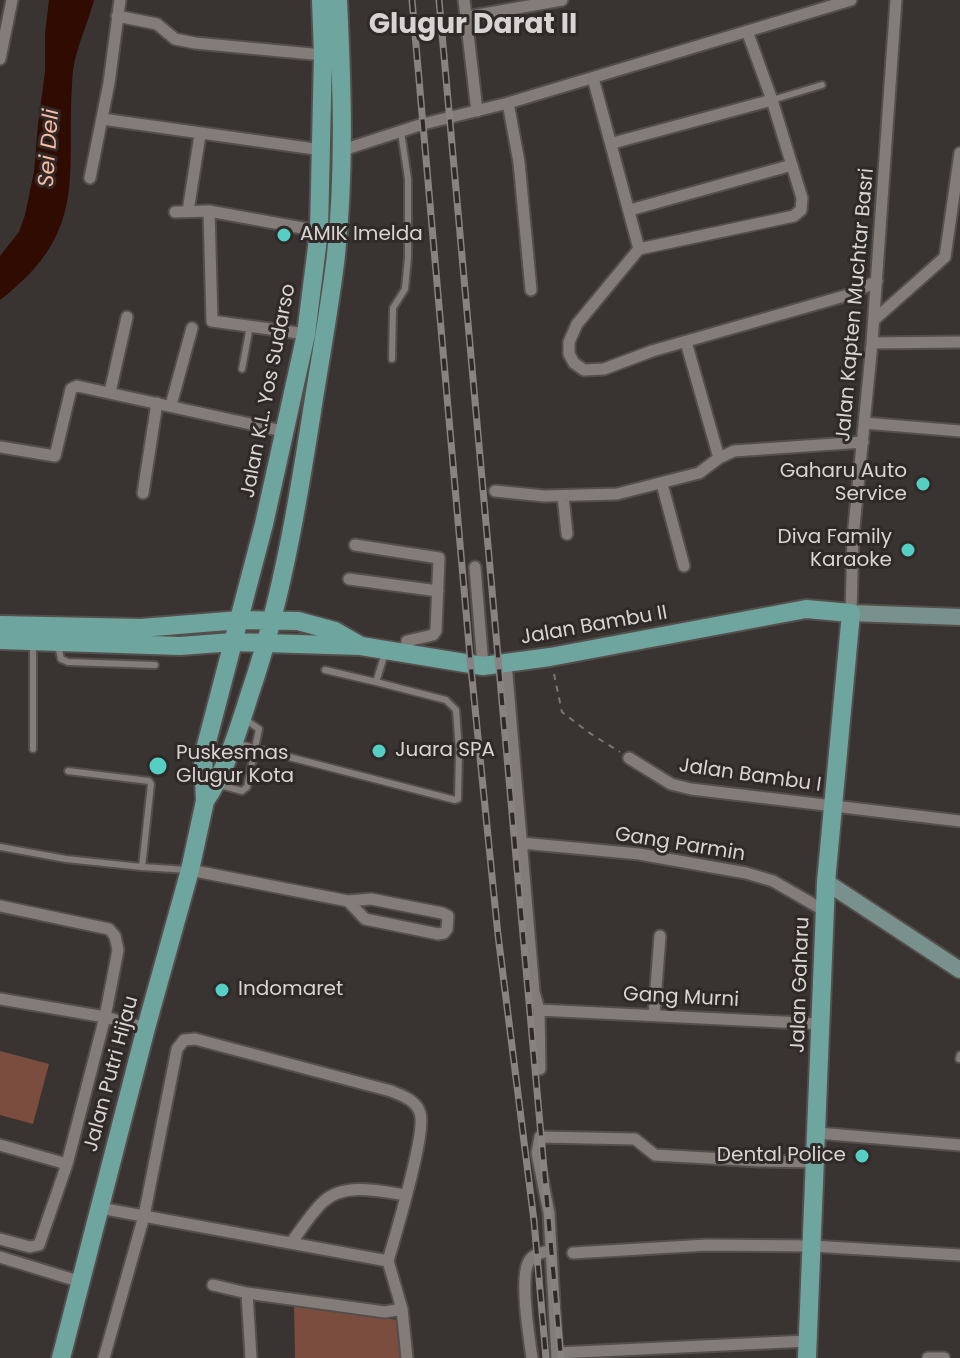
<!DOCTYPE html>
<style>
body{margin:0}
canvas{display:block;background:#393331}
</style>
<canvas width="960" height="1358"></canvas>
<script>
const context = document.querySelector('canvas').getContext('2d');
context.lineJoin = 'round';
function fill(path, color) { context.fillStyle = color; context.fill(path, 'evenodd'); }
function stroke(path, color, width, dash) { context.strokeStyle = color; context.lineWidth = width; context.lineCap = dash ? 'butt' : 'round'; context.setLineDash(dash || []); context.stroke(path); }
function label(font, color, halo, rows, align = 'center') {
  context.font = font + ' Poppins,sans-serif'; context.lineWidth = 6; context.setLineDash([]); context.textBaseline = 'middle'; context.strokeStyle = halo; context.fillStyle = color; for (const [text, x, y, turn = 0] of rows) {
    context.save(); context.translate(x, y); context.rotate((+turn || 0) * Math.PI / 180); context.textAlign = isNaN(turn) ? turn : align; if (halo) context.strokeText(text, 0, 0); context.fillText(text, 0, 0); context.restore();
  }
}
fill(new Path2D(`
 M0,1051l49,13 -16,60 -33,-9z
 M294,1303l103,17 4,38h-106z`), '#7b4d3e');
fill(new Path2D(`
 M49,0h45c-6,24 -18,47 -21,71 -9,101 20,158 -73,229v-44l19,-24 6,-17 9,-43 4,-48 7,-52v-38z`), '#300b01');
const lane = new Path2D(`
 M772,100l50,-15
 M392,359l1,-51 12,-19 3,-32v-78l-7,-47
 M242,369l8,-43
 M33,645v104
 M58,645l3,14 7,3 87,3
 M325,670l51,12
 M235,743l220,57 3,-1 1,-48 -3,-41 -10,-10 -70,-18 9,-29
 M68,771l81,10 2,3 -9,83 46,3
 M220,785l22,6 5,-4 12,-58 -13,-9
 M0,847l66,12 76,8
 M959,1059l1,-4`);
const street = new Path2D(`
 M464,0l13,111
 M117,16l40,8 18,15 20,4 128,12
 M466,17l96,-17
 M0,59l12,-59
 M593,78l46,171 -62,75 -8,18v12l5,9 10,7 20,-1 48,-18 196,-56 29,-14
 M508,103l11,59 12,128
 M102,119l220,31
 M613,143l159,-43
 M343,150l80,-26 85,-21 343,-103
 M90,178l19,-95 11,-83
 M630,210l162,-45
 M188,211l12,-76
 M209,211l3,110 94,13
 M175,212l34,-1 110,20
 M639,249l155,-33 7,-6 1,-12 -30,-98 -25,-69
 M874,320l71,-63 15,-104
 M686,342l33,116
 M872,343l88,-1
 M110,392l17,-75
 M171,405l21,-77
 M864,423l96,8
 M0,447l55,9 16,-67 6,-3 210,46
 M662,484l22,82
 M495,491l49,5 73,-2 82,-21 20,-15 15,-7 129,-9
 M143,493l14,-90
 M563,496l4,38
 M355,545l84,13 -3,73 -3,4 -26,6 -1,13
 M475,567l8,99
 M349,579l89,12
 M851,613l2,-76 19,-194 24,-343
 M506,663l28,329 5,18 1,59
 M629,758l42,26 20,5 269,32
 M521,843l118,11 107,19 27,8 52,30
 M190,870l158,31 23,-2 71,14 6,3 -1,13 -3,4 -6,1 -73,-15 -17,-18
 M0,906l109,23 6,7 3,14 -13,67 -38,147 -28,81 -9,2 -30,-8
 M0,999l105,18 41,11
 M539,1010l283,14
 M654,1014l6,-78
 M817,1133l143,12
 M0,1145l67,19
 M100,1208l288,53
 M291,1243c10,-13 20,-30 32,-41 21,-20 57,-11 82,-7
 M573,1253l134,-8 105,1 148,9
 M0,1257l81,25
 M213,1285l34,8 138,19 17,-3 -14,-48
 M247,1293l4,65
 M402,1309l5,49
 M557,1353l250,-12
 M104,1358l40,-142 33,-167 7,-9 11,-1 196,52c12,5 25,9 29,22 7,18 -25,123 -32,148
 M532,1358c-3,-21 -12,-77 -4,-95 4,-9 13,-10 21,-12
 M557,1358l-8,-145 -12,-60 3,-16 95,2 20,16 105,6 57,1
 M928,1358h16`);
const secondary = new Path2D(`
 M851,613l109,4
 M826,882l134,88`);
const primary = new Path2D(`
 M0,625l141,3 99,-8 58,1 37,10 26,15 122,20 67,-9 256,-48 45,4 -25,269 -19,476
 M0,640l180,6 53,-4 128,4
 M205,801c25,-36 36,-82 50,-123 28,-87 43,-177 57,-267 8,-52 18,-104 24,-156 9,-85 6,-170 2,-255
 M61,1358l85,-330 44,-158 15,-69 -2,-44 61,-233 42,-190 13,-103 4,-176 -2,-55`);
stroke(lane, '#544f4d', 10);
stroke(street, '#544f4d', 15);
stroke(secondary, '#544f4d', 20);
stroke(primary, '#544f4d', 22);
stroke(new Path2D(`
 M554,674l8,38 26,20 32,20`), '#7a7574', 2, [6, 6]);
stroke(lane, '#837c79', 6);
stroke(street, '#837c79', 11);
stroke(secondary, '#79918c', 16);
stroke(primary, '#6fa59f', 18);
const rail = new Path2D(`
 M412,0l59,668 27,267 36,286 12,137
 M439,0l122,1358`);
stroke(rail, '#888381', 7);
stroke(rail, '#2f2927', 4, [12]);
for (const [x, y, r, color] of [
 [284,235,8,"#55cec4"],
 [923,484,8,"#55cec4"],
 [908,550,8,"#55cec4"],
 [379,751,8,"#55cec4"],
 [158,766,10,"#55cec4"],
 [222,990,8,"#55cec4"],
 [862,1156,8,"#55cec4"]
]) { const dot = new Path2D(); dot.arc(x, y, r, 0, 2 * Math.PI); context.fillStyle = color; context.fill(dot); stroke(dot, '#2f2927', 3); }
label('20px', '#d8d4d3', '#2f2927', [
 ["AMIK Imelda",300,235],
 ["Gaharu Auto",907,472,"right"],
 ["Service",907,495,"right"],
 ["Diva Family",892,538,"right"],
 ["Karaoke",892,561,"right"],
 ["Juara SPA",395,751],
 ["Puskesmas",176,754],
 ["Glugur Kota",176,777],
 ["Indomaret",238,990],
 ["Dental Police",846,1156,"right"]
], 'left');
label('20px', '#d8d4d3', '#2f2927', [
 ["Jalan Kapten Muchtar Basri",856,305,-85],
 ["Jalan K.L. Yos Sudarso",269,391,-79],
 ["Jalan Bambu II",594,626,-10],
 ["Jalan Bambu I",750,776,8],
 ["Gang Parmin",680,845,9],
 ["Jalan Gaharu",801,985,-88],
 ["Gang Murni",681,998,3],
 ["Jalan Putri Hijau",112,1074,-75]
]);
label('italic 22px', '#fcbaa3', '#2f2927', [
 ["Sei Deli",50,148,-86]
]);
label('bold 28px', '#d8d4d3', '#2f2927', [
 ["Glugur Darat II",473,26]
]);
</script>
